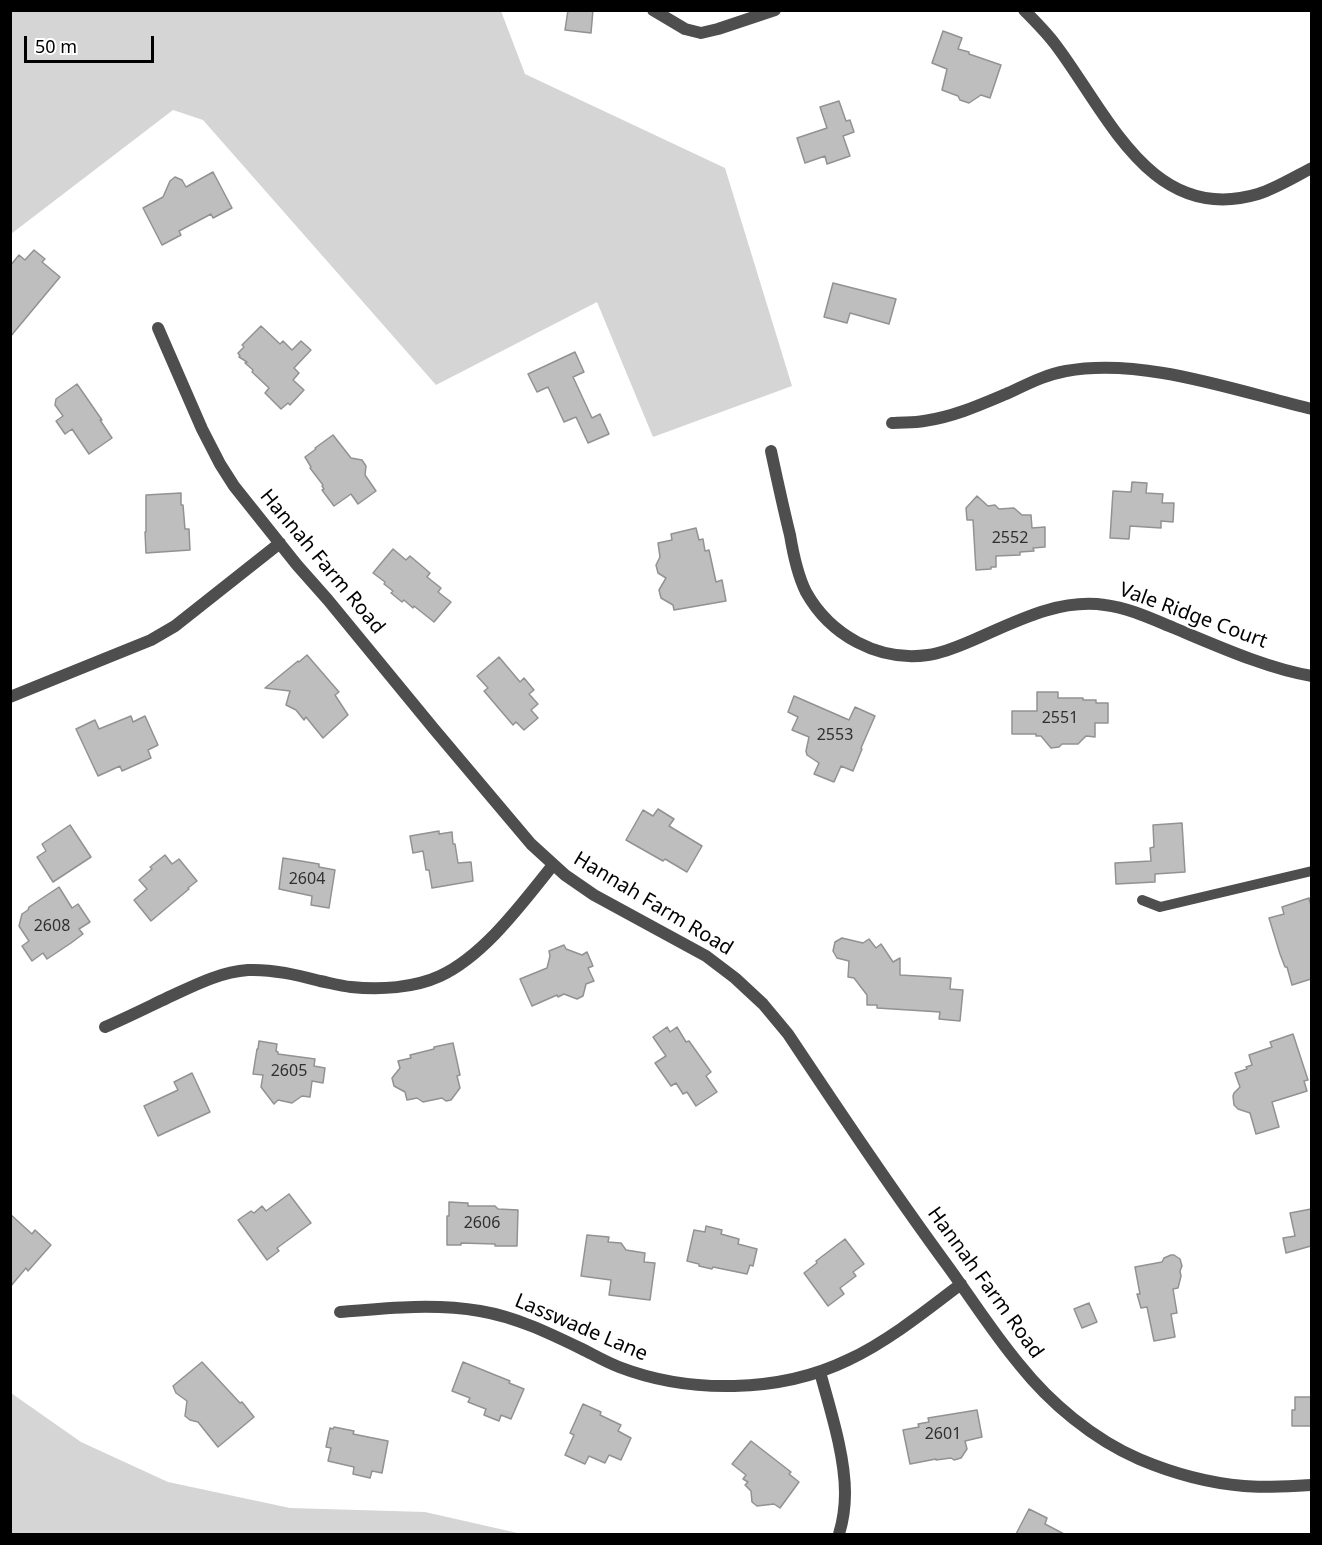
<!DOCTYPE html>
<style>
body{margin:0}
#map{position:relative;width:1322px;height:1545px;overflow:hidden;background:#fff;font-family:"Noto Sans",sans-serif}
canvas{display:block}
.frame{position:absolute;inset:0;border:12px solid #000;pointer-events:none}
.scale{position:absolute;left:24px;top:36px;width:130px;height:27px;box-sizing:border-box;border:3px solid #000;border-top:0;padding-left:8px;font-size:18px;line-height:21px;white-space:nowrap;color:#000;-webkit-text-stroke:4px #fff;paint-order:stroke}
</style>
<div id="map">
<canvas width="1322" height="1545"></canvas>
<div class="frame"></div>
<div class="scale">50 m</div>
</div>
<script>
const context = document.querySelector('canvas').getContext('2d');
context.lineJoin = 'round';
function fill(path, color) { context.fillStyle = color; context.fill(path, 'evenodd'); }
function stroke(path, color, width, dash) { context.strokeStyle = color; context.lineWidth = width; context.lineCap = dash ? 'butt' : 'round'; context.setLineDash(dash || []); context.stroke(path); }
function label(font, color, halo, rows, align = 'center') {
  context.font = font + ' "Noto Sans",sans-serif'; context.lineWidth = 4.5; context.setLineDash([]); context.textBaseline = 'middle'; context.strokeStyle = halo; context.fillStyle = color; for (const [text, x, y, turn = 0] of rows) {
    context.save(); context.translate(x, y); context.rotate((+turn || 0) * Math.PI / 180); context.textAlign = isNaN(turn) ? turn : align; if (halo) context.strokeText(text, 0, 0); context.fillText(text, 0, 0); context.restore();
  }
}
fill(new Path2D(`
 M11,10l490,1 24,63 200,94 67,218 -139,51 -56,-135 -161,83 -233,-265 -30,-10 -162,124z
 M11,1393l70,49 87,40 122,26 135,4 97,22h-511z`), '#d5d5d5');
const building = new Path2D(`
 M568,10h25l-2,23 -26,-3z
 M943,31l19,7 -4,11 11,3v2l32,11 -11,33 -9,-3 -12,8 -9,-3 -2,-4 -16,-6 5,-21 -15,-6z
 M839,101l7,20 4,-1 4,12 -11,4 7,20 -23,8 -2,-8 -20,7 -8,-25 30,-10 -7,-21z
 M213,172l19,36 -19,10 -2,-4 -32,17 2,4 -19,10 -19,-37 20,-11 7,-16 5,-4 7,3 4,7z
 M34,250l11,9 -3,3 18,15 -50,60v-71l9,-11 6,5z
 M833,283l63,16 -7,25 -39,-11 -3,10 -23,-6z
 M261,326l19,18 3,-3 9,9 9,-9 10,9 -17,18 5,5 -6,7 11,10 -14,15 -2,-2 -7,6 -16,-16 4,-5 -17,-16 1,-2 -8,-7 2,-1 -8,-5 1,-1 -2,-3 6,-6 -2,-2z
 M575,352l9,20 -11,5 19,41 8,-4 9,20 -21,9 -12,-26 -12,5 -16,-35 -11,5 -9,-18z
 M77,384l25,36h-2l12,18 -23,16 -17,-25 -7,5 -9,-13 7,-5 -8,-11 1,-6z
 M333,435l18,23 11,2 4,6 -1,9 11,16 -18,13 -7,-10 -17,12 -12,-16 2,-1 -2,-3 1,-1 -13,-17 1,-1 -6,-10 11,-8 -1,-1z
 M1132,482l15,1 -1,10 17,1 -1,9h12l-1,19 -12,-1v7l-31,-2 -1,13 -19,-1 3,-47 18,1z
 M181,493v12h2l2,24h4l1,21 -44,3 -1,-21h1v-37z
 M977,496l11,10 7,-1 4,4 15,-1 8,7h9l1,13 13,-1v20l-12,1 1,3 -14,1v3l-24,1v11h-5v2l-15,1 -3,-50h-6l-1,-12z
 M696,528l3,12 4,-1 2,12 4,-1 7,32 6,-2 4,21 -52,9 -1,-5 -12,-7 -2,-8 7,-12 -8,-5 -2,-8 4,-8 -2,-14 14,-3 -1,-6z
 M393,549l13,11 4,-4 20,17 -3,4 14,11 -3,4 13,10 -17,20 -20,-16 -1,2 -9,-8 -2,2 -11,-9 2,-2 -9,-7 1,-2 -12,-9z
 M307,655l32,37 -4,3 13,20 -25,23 -17,-21 -2,3 -8,-10 -10,-5 4,-14 -25,-3 33,-27 1,1z
 M499,657l21,25 4,-4 10,12 -5,4 9,10 -7,6 7,8 -14,12 -8,-8 -3,3 -29,-34 4,-3 -11,-12z
 M1037,692h21v6h25v2h13v3h12v20h-13v14l-9,-1 -8,8h-16l-3,3 -8,1 -10,-12h-5v-2h-24v-23h25z
 M794,696l55,24 6,-13 20,9 -14,32 1,1 -9,22 -12,-5 -7,16 -20,-8 5,-11 -12,-8 -1,-4 3,-14 -17,-7 6,-13 -10,-5z
 M131,716l2,6 12,-6 13,29 -10,5 3,8 -29,13 -2,-5 -22,10 -22,-47 19,-9 4,9z
 M658,809l16,10 -5,7 33,20 -15,26 -22,-13 -2,2 -37,-21 17,-30 10,6z
 M1182,823l3,49 -30,2v8l-39,2 -1,-21 36,-2 -1,-13 4,-1 -1,-22z
 M70,825l21,32 -38,25 -16,-25 9,-6 -4,-7z
 M439,831v3l13,-2 1,12h2l3,19 13,-1 2,19 -41,7 -3,-18h-3l-3,-19 -10,2 -3,-17z
 M165,855l7,9 7,-5 18,22 -9,7 1,1 -38,32 -17,-21 13,-11 -8,-9 13,-11 -2,-2z
 M283,858l36,6v3l16,3 -6,38 -18,-3 1,-9 -33,-7z
 M59,887l13,21 6,-4 12,18 -11,7 4,5 -12,9 -24,16 -4,-6 -11,8 -10,-15 7,-5 -10,-15 3,-12 6,-4 1,-3z
 M1309,898l2,8v73l-19,6 -5,-18h-2l-5,-13 -11,-36 15,-4 -2,-7z
 M842,938l21,5 6,-4 7,9 5,-4 12,18 7,-4v17l51,3 -1,11 13,1 -3,31 -21,-2 1,-7 -63,-4v-3h-10v-10l-13,-17 -6,-1 1,-16 -12,-3 -4,-7 2,-9z
 M564,945l2,4 16,6 5,-3 6,14 -5,2 6,13 -8,3 -3,12 -6,3 -13,-5 -6,3 -1,-2 -25,11 -12,-27 27,-11 3,-12 -1,-5z
 M667,1027l3,5 7,-5 9,15 3,-1 22,31 -5,4 11,16 -21,14 -9,-14 -4,2 -7,-11 -5,3 -16,-23 11,-7 -13,-19z
 M1293,1034l15,46 -4,1 3,10 -35,11 7,25 -23,7 -6,-21 -12,-4 -4,-4 -1,-9 1,-3 6,-6 -5,-14 12,-4 -1,-2 6,-2 -3,-10 23,-8 -2,-5z
 M259,1041l18,3 -1,7 2,1v2l37,5 -1,7 11,2 -2,15 -11,-2 -2,16 -8,-1 -10,7 -14,-3 -4,4 -13,-17 2,-12 -10,-1 4,-25h1z
 M453,1043l7,32 -3,1 3,12 -9,12 -5,1 -4,-3 -19,4 -6,-4 -10,2 -2,-8 -11,-6 -2,-8 8,-10 -2,-7 13,-3 -1,-3 24,-6v-2z
 M192,1073l18,39 -52,24 -14,-30 34,-16 -4,-8z
 M289,1194l22,29 -34,25 2,3 -12,9 -29,-40 13,-9 3,2 8,-7 4,5z
 M449,1202l19,1v3h27l3,3 20,1 -1,36h-22v-2l-34,-1v2h-14v-29h2z
 M1311,1209v37l-25,7 -3,-15 12,-2 -5,-23z
 M10,1214l22,20 3,-4 16,15 -23,26 -2,-3 -16,19z
 M706,1226l16,4 -1,4 18,5 -1,5 19,5 -4,17 -3,-1 -3,9 -34,-7 -1,2 -13,-3v-2l-12,-3 7,-31 11,2z
 M587,1235l22,2 -1,5 13,1 5,7 19,3 -1,9 11,1 -5,37 -41,-5 2,-15 -30,-4z
 M845,1239l19,25 -11,8 3,4 -16,12 4,6 -16,12 -24,-33 13,-10 -1,-2z
 M1171,1255h3l6,4 2,7 -2,5 1,5 -3,12 -5,1 4,24 -6,1 4,23 -21,4 -7,-34 -6,1 -4,-14h3l-5,-27 27,-5 2,-4z
 M1089,1303l8,19 -15,6 -8,-19z
 M202,1362l38,41 2,-1 12,15 -36,30 -20,-25 -8,-2 -5,-4 2,-15 -11,-8 -3,-7z
 M463,1362l47,19 -1,2 15,6 -13,30 -10,-4 -2,6 -15,-6 2,-6 -18,-7 2,-4 -18,-7z
 M1295,1397h16v29h-19v-16h3z
 M583,1404l18,8 -1,3 21,10 -3,6 13,7 -10,22 -12,-5 -4,8 -16,-7 -4,8 -20,-9 9,-20 -4,-2z
 M977,1410l5,27 -17,4 2,8 -6,9 -7,2 -3,-2 -15,2v-1l-26,5 -7,-34 16,-3 -1,-3 11,-2 -1,-4z
 M334,1427l20,4 -1,3 35,7 -6,32 -10,-2 -2,7 -17,-4 1,-7 -26,-6 3,-13 -5,-1 4,-19 3,1z
 M751,1441l40,31 -2,2 10,8 -19,26 -6,-4 -17,2 -5,-4 -1,-11 -6,-6 3,-3 -5,-3 3,-4 -14,-11z
 M1029,1509l18,9 -2,6 19,10h-48z`);
fill(building, '#bebebe');
stroke(building, '#929292', 1.5);
stroke(new Path2D(`
 M1142,900l18,7 152,-36`), '#4e4e4e', 10);
stroke(new Path2D(`
 M653,10l32,19 16,4 17,-4 57,-19
 M1024,10c11,11 22,22 31,34 52,68 96,182 203,150 19,-6 36,-17 54,-26
 M158,328l44,101 18,35 14,22 63,79 31,35 106,129 97,115 34,31 29,20 112,61 29,22 28,26 25,30c52,78 104,156 159,231 24,33 46,68 72,99 31,39 74,75 120,95 33,14 69,24 105,27 22,2 45,0 68,-1
 M892,423c11,-1 22,0 32,-2 29,-4 56,-16 82,-27 20,-9 38,-19 60,-23 77,-14 170,20 246,38
 M771,451c6,28 12,56 19,84 3,18 8,41 16,57 24,43 72,70 122,63 14,-2 29,-8 43,-14 42,-18 87,-43 134,-36 24,3 47,14 69,23 41,17 94,41 138,48
 M10,697l141,-57 24,-14 105,-83
 M105,1027c21,-9 41,-19 62,-29 26,-12 52,-26 81,-28 25,-1 49,5 72,11 10,2 21,5 31,6 29,3 63,1 89,-11 45,-21 83,-74 113,-111
 M340,1312c46,-4 94,-9 140,-1 36,6 69,22 102,38 12,6 24,13 37,18 70,27 161,26 229,-7 39,-18 79,-50 113,-76
 M820,1372c10,37 25,83 25,121 0,14 -2,28 -6,41`), '#4e4e4e', 12);
label('16px', '#303030', null, [
 ["2552",1010,538],
 ["2551",1060,718],
 ["2553",835,735],
 ["2604",307,879],
 ["2608",52,926],
 ["2605",289,1071],
 ["2606",482,1223],
 ["2601",943,1434]
]);
label('20px', '#000', '#fff', [
 ["Hannah Farm Road",322,562,50],
 ["Vale Ridge Court",1193,616,20],
 ["Hannah Farm Road",653,904,31],
 ["Hannah Farm Road",985,1283,54],
 ["Lasswade Lane",581,1328,23]
]);
</script>
